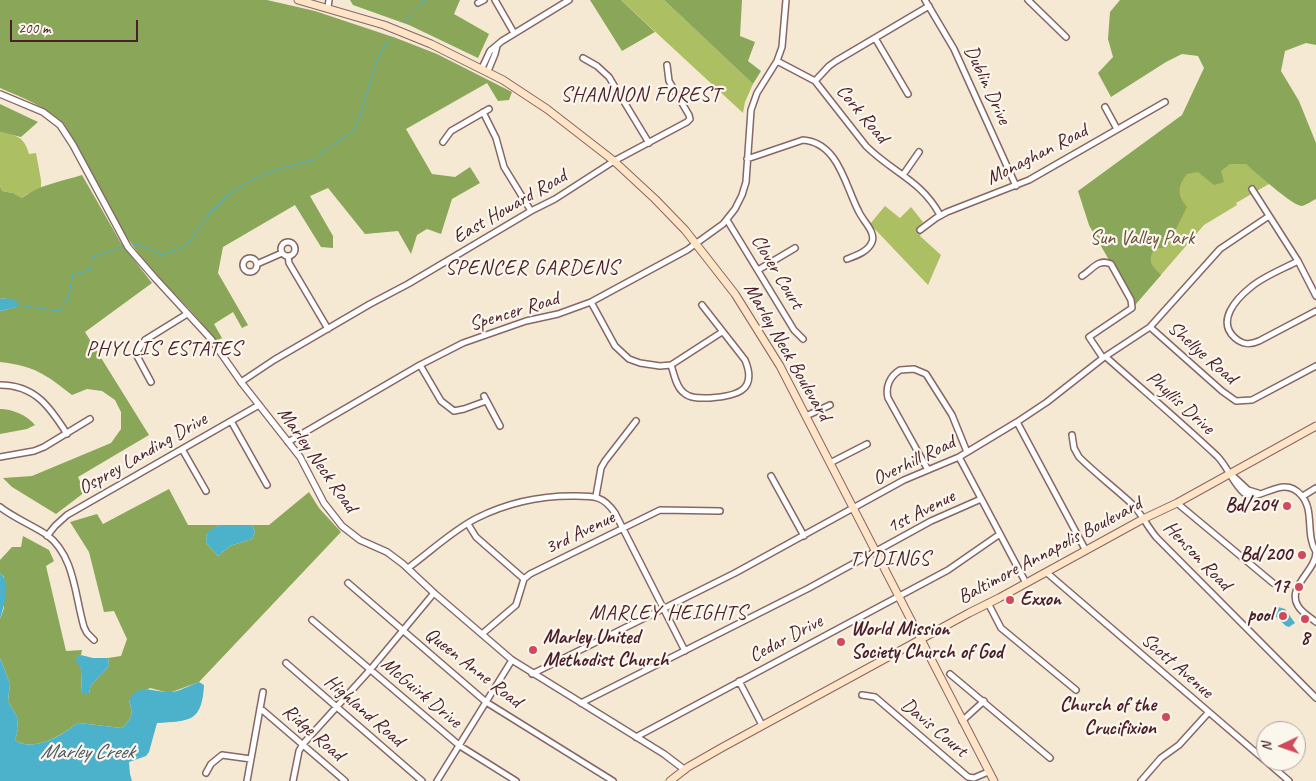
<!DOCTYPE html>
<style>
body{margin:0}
#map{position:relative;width:1316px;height:781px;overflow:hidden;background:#f6e9d4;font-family:Caveat,sans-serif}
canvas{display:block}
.north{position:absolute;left:1256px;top:721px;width:50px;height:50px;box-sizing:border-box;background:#fbf7ec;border:1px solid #b4a19f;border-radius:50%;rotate:267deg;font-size:14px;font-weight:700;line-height:20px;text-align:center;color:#4a1f2b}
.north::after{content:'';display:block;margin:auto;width:18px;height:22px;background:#d1495b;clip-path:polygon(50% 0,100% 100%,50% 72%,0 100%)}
.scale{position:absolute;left:10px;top:20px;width:128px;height:22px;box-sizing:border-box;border:2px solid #4a1f2b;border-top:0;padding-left:6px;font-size:15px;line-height:18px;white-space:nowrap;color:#4a1f2b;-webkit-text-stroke:4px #fbf7ec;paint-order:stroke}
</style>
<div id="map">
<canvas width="1316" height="781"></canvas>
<div class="north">N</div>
<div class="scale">200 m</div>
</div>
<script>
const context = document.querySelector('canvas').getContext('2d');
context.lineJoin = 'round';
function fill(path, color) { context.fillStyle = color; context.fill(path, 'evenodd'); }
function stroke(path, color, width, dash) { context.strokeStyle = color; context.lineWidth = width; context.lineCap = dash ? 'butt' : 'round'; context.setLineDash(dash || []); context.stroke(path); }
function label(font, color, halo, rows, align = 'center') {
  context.font = font + ' Caveat,sans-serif'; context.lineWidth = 4.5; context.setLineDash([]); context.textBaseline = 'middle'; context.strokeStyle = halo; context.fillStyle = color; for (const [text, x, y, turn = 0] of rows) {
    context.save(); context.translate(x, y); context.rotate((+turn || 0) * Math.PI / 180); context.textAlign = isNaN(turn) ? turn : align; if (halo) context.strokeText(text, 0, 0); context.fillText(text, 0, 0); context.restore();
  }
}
fill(new Path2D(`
 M621,0h43l89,84 -8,18 -2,11z
 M0,132c17,4 24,4 29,22l7,-1 5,27v8l-14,6 -5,4 -9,-5 -11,-2 -2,-5z
 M1240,137l29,47 -33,19 1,2 -33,20 -69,80 -46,-80z
 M885,206l15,12 11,-11 12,15 -6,7 4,5 -1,2 21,19 -13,30 -58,-61z`), '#adbf63');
fill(new Path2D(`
 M0,0h267l48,11 81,27 41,16 75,38 -3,8 -11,1 -11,-18 -81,46 26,45 23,3 15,-10 10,16 -28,16 -11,35 -14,-5 -10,6 -6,19 -13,-23 -33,3 -37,-46 -18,8 23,40v12l-12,-1 -26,-42 -72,42 -5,26 30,52 -6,3 -9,-16 -19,12 8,14 -6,3c-27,-37 -64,-65 -89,-104 -24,-36 -40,-77 -63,-113 -19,-18 -41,-26 -64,-36z
 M350,0h110l-6,14 35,20 -11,24 -69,-33 -56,-20z
 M590,0h31l34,32 -33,19z
 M664,0h78l-2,36 15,6 -7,19 13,10 -8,13z
 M1120,0h196v45l-10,-2 -21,8 -4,20 18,30 17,42v56c-4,2 -10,6 -14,7 -8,1 -48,-35 -56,-42h-16l-9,7 3,11 -10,3 -16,-13 -11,2c-10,12 -10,22 0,33l-20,40 -13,2c-7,14 -2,16 7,26l-26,30 -46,-80 -11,-34 104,-76 22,-47 -6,-12 -16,-2 -16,8 -55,35 -13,-24 15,-16 -5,-18 2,-27z
 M0,104l38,18 -17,15 -21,-5z
 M82,175l39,68 31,40 -67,49 64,103 -71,42 7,15 -29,22 -44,-27 -9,-9 29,-2 79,-33 10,-14v-17l-6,-12 -13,-9 -15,-2 -15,6c-27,-21 -37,-29 -72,-33v-51l16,-4 -10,-9 -6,1v-113l2,5 11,2 9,5c16,-13 41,-17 60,-23z
 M0,409c12,0 27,6 35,16l-8,4 -27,5z
 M169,489l19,36h32l-13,8 -1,10 12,13 12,-10 22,-7 3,-7 -3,-7h17l40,-33 10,16 22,24 -142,150 -30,11 -19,-5 -21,12c4,15 4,17 -7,28l-43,-5c-6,2 -7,5 -13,8 -13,9 -37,20 -51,9l3,-11 -1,-12 -9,-16 2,-17 -10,-26v-39l4,-11v-31l-4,-4v-13l12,-13h9l2,-11 26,14 5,11 -8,5 20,85 16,-1 -1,5 -5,3 6,13 -1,22h8l2,-8 18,-19 -1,-8 13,-2 6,-17 -13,-28 -10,1 -15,-60 -19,-30 27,-8 6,10z`), '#8aa659');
fill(new Path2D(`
 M6,298l11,3v6l-17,4v-12z
 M220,525h32l3,7 -3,7 -22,7 -12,10 -12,-13 1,-11z
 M0,573c12,10 4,33 0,46z
 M1278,607l7,2 10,14 -6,4 -3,-1 -13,-12z
 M81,655l12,3h15l1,8 -18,19 -2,8h-8l1,-22 -7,-13z
 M0,658l10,26 -2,17 9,16 1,12 -3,11c13,11 39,0 51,-9 6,-3 7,-6 13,-8l43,5c11,-11 11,-13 7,-28 10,-18 24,-8 39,-8 9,1 22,-7 31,-10l5,3c-2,37 -14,36 -47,38l-8,29 -3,4 -17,6 1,12 2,7h-132z`), '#4cb1cb');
stroke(new Path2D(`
 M405,22l20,-22
 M133,245l5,-1 24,11 20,-7 8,-7 18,-26 21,-21 22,-14 24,-10 38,-10 16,-13 24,-15 6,-13 17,-55 7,-16 10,-11
 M18,305l40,6 10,-12 5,-25 18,-4 1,-13 30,-10`), '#4cb1cb', 1);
const minor = new Path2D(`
 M495,0l19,33
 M925,0l29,49 62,137
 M1028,0l38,37
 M478,3l6,-3
 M328,7l1,-7
 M875,38l33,56
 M583,58l14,8 12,11 40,66
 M777,61l38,20 51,65c27,27 55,34 74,69
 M482,68l8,-17 12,-10 67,-41
 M488,71l7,-17 2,-8
 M815,81l14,-15 7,-5 93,-55
 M1105,107l12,22
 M483,112l13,26 8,29 27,44
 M443,142l8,-11 38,-22
 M747,159l56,-19c36,3 42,46 56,72 4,9 17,20 13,30 -4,10 -17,14 -25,17
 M903,175l16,-23
 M1252,189l46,72 18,35
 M727,220l67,110 9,9
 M920,230l16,-12 11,-6 82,-32 136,-78
 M281 249a7 7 0 1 1 14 0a7 7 0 1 1-14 0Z
 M288,256l1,7 39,66
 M243 265a7 7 0 1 1 14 0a7 7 0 1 1-14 0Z
 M1298,261c-15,8 -34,15 -47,26 -15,12 -35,34 -16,51 8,7 15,7 24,3l57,-30
 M257,264l25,-11
 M758,270l37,-22
 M1082,276c10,-6 16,-18 29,-12l20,36 1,8 -43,29 14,21
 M591,302l24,44 14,13 11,4 20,3 11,-1 51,-33
 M1150,327l72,64 14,10 16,-1 64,-34
 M1106,357c37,33 75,65 111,99 11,11 16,28 27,37 16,11 38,-20 57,2 14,15 4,39 15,57
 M420,365l21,36 13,10 10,-2 22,-8
 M671,365c3,9 5,22 13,28 7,6 17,5 26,5 26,-2 48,-7 35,-38l-43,-55
 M151,382l-14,-26 1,-6 7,-10 42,-26
 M241,382l33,-22 96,-56 38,-20 123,-73 24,-12 59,-38 73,-39 3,-3 -1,-4 -20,-34 -2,-16
 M0,385c35,0 50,22 67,49
 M484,396l16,30
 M806,416l24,-11
 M231,421l36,64
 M1017,422l68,127
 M1072,435l2,13 5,9c17,17 36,31 53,47 10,10 16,24 25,34l159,160
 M288,442l132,-77 43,-22 63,-22 32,-7 33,-12 96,-52 36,-26 12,-15 7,-14 4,-13 5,-72 6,-17 20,-32 5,-14 4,-47
 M182,449l24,42
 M0,457l34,-6 10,-4 46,-28
 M959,457l67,126
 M830,463l37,-19
 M928,470l-40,-72c-3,-11 2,-22 12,-28l14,-1 12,5 26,41 15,37
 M771,476l33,60
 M1233,476l15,14 10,3
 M596,496l5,-28 4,-7 31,-40
 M1303,496l13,-8
 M1177,503l96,80
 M0,507c14,11 32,18 47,28 28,21 28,62 37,92l3,6 7,7
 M468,524l8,13 48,42
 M47,536l8,-10 12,-11 192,-110
 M1316,552c0,19 -30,35 -18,54 4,7 12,11 18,16
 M408,568c22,-16 45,-38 69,-50 30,-15 62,-22 95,-22 21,0 31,-1 43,17l70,138
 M1046,572l243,209
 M348,583l138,119 127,79
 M988,603l13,25 75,62
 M312,620l148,126 56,35
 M482,634l34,-29 8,-26 6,-5 130,-64 60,1
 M286,663l136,118
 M532,674l203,-101 169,-93 55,-23 58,-35 30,-20 56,-44 47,-31 70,-78 49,-33
 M950,674l100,84
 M739,681l23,44
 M862,695l13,2 93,80 6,1 14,-6
 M581,703l228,-115 122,-67 50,-22
 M260,708l85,73
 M962,721l22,-20
 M636,737l312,-167 52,-36
 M206,773l5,-9 11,-9 29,4
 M247,781l16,-89
 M293,781l6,-30 4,-7 67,-74 64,-77
 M437,781l75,-121
 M1141,781l20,-23 18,-13 29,-32`);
const tertiary = new Path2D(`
 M0,94l43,18 17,13 13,20 55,102 26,30 57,62 30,43 59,75 24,46 18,23 18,14 27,12 16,12 31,29 78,67 152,94 21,16`);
const secondary = new Path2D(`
 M298,0l86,25 47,19 72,36 44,29 67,52 41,38 30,31 50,64 45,72 214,415
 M670,781l18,-14 35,-20 246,-134 30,-15 144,-79 34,-16 139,-77`);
stroke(minor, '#866666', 8);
stroke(tertiary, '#866666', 8);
stroke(secondary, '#866666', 9);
stroke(minor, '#fff', 5);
stroke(tertiary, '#fff', 5.5);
stroke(secondary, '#ffe4c6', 7);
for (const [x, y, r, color] of [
 [1287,506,5,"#d1495b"],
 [1302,555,5,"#d1495b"],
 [1299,587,5,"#d1495b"],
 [1010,600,5,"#d1495b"],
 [1283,616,5,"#d1495b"],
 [1305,619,5,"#d1495b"],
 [841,642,5,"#d1495b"],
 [533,650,5,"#d1495b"],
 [1166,717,5,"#d1495b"]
]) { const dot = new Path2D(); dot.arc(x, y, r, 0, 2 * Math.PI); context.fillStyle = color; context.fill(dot); stroke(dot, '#fbf7ec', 2); }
label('20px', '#4a1f2b', '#fbf7ec', [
 ["Dublin Drive",987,85,65],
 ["Cork Road",862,114,50],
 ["Monaghan Road",1037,155,-27],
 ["East Howard Road",510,207,-30],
 ["Clover Court",777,272,59],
 ["Spencer Road",514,312,-17],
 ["Marley Neck Boulevard",787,352,60],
 ["Shellye Road",1202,353,41],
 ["Phyllis Drive",1180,403,42],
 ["Osprey Landing Drive",143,454,-30],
 ["Marley Neck Road",317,460,55],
 ["Overhill Road",914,461,-26],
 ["1st Avenue",921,512,-27],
 ["3rd Avenue",580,533,-26],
 ["Baltimore Annapolis Boulevard",1050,551,-28],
 ["Henson Road",1197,556,46],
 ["Cedar Drive",786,639,-28],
 ["Scott Avenue",1177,666,41],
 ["Queen Anne Road",473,668,38],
 ["McGuirk Drive",421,693,40],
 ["Highland Road",364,711,41],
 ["Davis Court",934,728,40],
 ["Ridge Road",313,733,41]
]);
label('20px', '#684f3c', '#fbf7ec', [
 ["Sun Valley Park",1142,239]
]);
label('bold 20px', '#4a1f2b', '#fbf7ec', [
 ["Bd/204",1277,506],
 ["Bd/200",1292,555],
 ["17",1289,587],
 ["Exxon",1020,600,"left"],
 ["pool",1273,616],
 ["World Mission",851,630,"left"],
 ["Society Church of God",851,653,"left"],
 ["Marley United",543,638,"left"],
 ["Methodist Church",543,661,"left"],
 ["8",1305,639,"center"],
 ["Church of the",1156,706],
 ["Crucifixion",1156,729]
], 'right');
context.letterSpacing = '1px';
label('21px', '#4a1f2b', '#fbf7ec', [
 ["SHANNON FOREST",641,95],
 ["SPENCER GARDENS",532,268],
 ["PHYLLIS ESTATES",164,349],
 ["TYDINGS",890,559],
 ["MARLEY HEIGHTS",668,613]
]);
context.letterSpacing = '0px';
label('italic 21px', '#4b596b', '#fbf7ec', [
 ["Marley Creek",87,752]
]);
</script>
